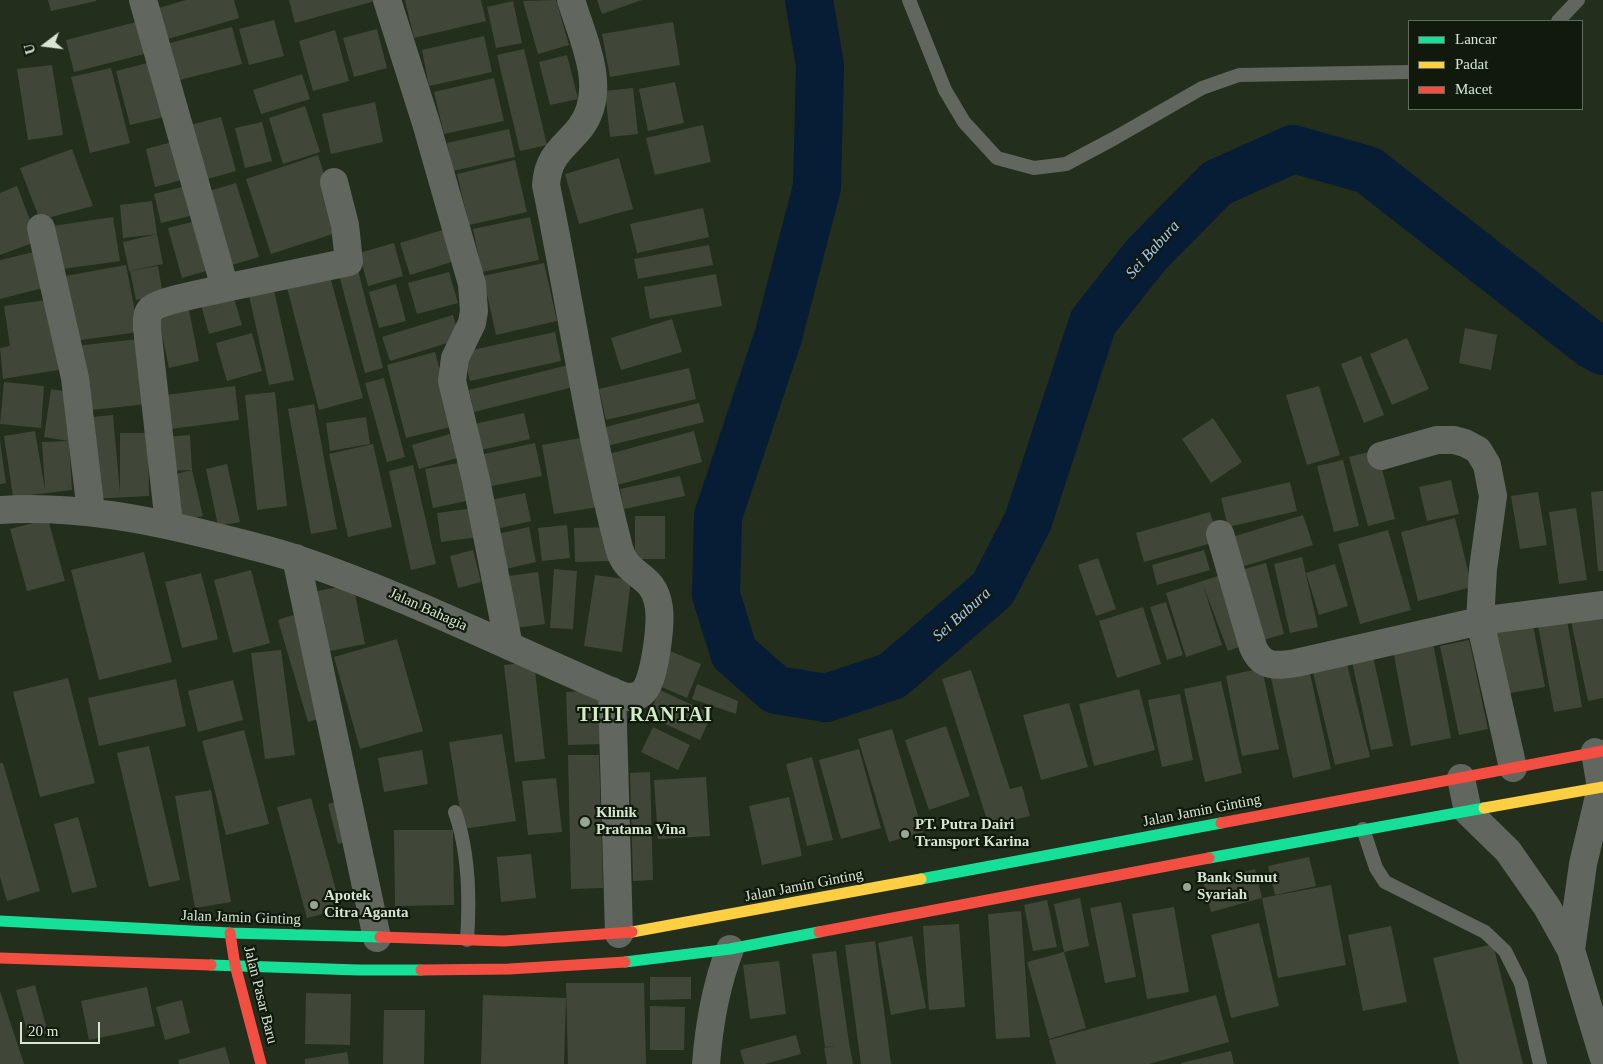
<!DOCTYPE html>
<style>
body{margin:0}
#map{position:relative;width:1603px;height:1064px;overflow:hidden;background:#232e1d;font-family:Georgia,serif}
canvas{display:block}
.legend{position:absolute;left:1408px;top:20px;width:175px;height:90px;box-sizing:border-box;background:#10190c;border:1px solid #606b5c;margin:0;padding:6px 9px;list-style:none;font-size:15px;color:#d9e5d3}
.legend li{display:flex;align-items:center;gap:10px;height:25px}
.legend b{width:25px;border:1px solid #606b5c}
.north{position:absolute;left:20px;top:20px;width:50px;height:50px;-webkit-text-stroke:4px #10190c;paint-order:stroke;rotate:255deg;font-size:14px;font-weight:700;line-height:20px;text-align:center;color:#d9e5d3}
.north::after{content:'';display:block;margin:auto;width:18px;height:22px;background:#d9e5d3;clip-path:polygon(50% 0,100% 100%,50% 72%,0 100%)}
.scale{position:absolute;left:20px;top:1022px;width:80px;height:22px;box-sizing:border-box;border:2px solid #d9e5d3;border-top:0;padding-left:6px;font-size:15px;line-height:18px;white-space:nowrap;color:#d9e5d3;-webkit-text-stroke:4px #10190c;paint-order:stroke}
</style>
<div id="map">
<canvas width="1603" height="1064"></canvas>
<ul class="legend">
<li><b style="height:6px;background:#16e098"></b>Lancar</li>
<li><b style="height:6px;background:#ffcf43"></b>Padat</li>
<li><b style="height:6px;background:#f24e42"></b>Macet</li>
</ul>
<div class="north">U</div>
<div class="scale">20 m</div>
</div>
<script>
const context = document.querySelector('canvas').getContext('2d');
context.lineJoin = 'round';
function stroke(path, color, width, dash) { context.strokeStyle = color; context.lineWidth = width; context.lineCap = dash ? 'butt' : 'round'; context.setLineDash(dash || []); context.stroke(path); }
function fill(path, color) { context.fillStyle = color; context.fill(path, 'evenodd'); }
function label(font, color, halo, rows, align = 'center') {
  context.font = font + ' Georgia,serif'; context.lineWidth = 4.5; context.setLineDash([]); context.textBaseline = 'middle'; context.strokeStyle = halo; context.fillStyle = color; for (const [text, x, y, turn = 0] of rows) {
    context.save(); context.translate(x, y); context.rotate((+turn || 0) * Math.PI / 180); context.textAlign = isNaN(turn) ? turn : align; if (halo) context.strokeText(text, 0, 0); context.fillText(text, 0, 0); context.restore();
  }
}
stroke(new Path2D(`
 M809,0l11,65 -3,122 -39,150 -60,179 -2,79 18,58 42,37 50,8 66,-22 101,-87 35,-68 65,-199 53,-67 71,-72 76,-34 75,21 224,175 11,6`), '#071c35', 48);
fill(new Path2D(`
 M48,0h48v1l-45,10z
 M186,0h48l5,18 -71,21 -9,-31z
 M289,0h86v1l-80,22z
 M405,0h76l5,21 -72,17z
 M556,0l13,45 -31,9 -15,-53z
 M597,0h45l-40,14z
 M513,1l9,42 -26,5 -9,-41z
 M144,20l8,32 -78,20 -8,-32z
 M274,20l10,36 -35,9 -10,-36z
 M673,22l7,43 -70,12 -8,-43z
 M232,27l10,37 -66,17 -10,-37z
 M377,29l10,39 -33,9 -11,-39z
 M335,30l14,51 -36,10 -14,-50z
 M484,36l8,36 -63,14 -7,-36z
 M524,49l23,96 -27,6 -23,-96z
 M567,55l11,44 -28,6 -11,-43z
 M151,62l13,55 -34,8 -14,-54z
 M52,65l11,70 -35,5 -11,-71z
 M111,68l19,75 -40,10 -19,-76z
 M302,74l8,25 -49,15 -8,-24z
 M494,78l10,43 -60,13 -10,-42z
 M675,82l9,41 -36,8 -9,-42z
 M633,88l5,46 -28,3 -5,-46z
 M375,102l8,40 -52,12 -9,-40z
 M305,106l15,46 -37,12 -14,-46z
 M221,117l15,54 -32,9 -14,-55z
 M262,122l10,39 -27,7 -10,-40z
 M703,125l8,37 -56,13 -9,-37z
 M509,129l6,28 -62,14 -6,-28z
 M172,142l10,38 -27,7 -9,-38z
 M72,149l21,57 -53,14 -20,-52z
 M318,155l24,76 -71,23 -25,-75z
 M619,158l14,51 -54,15 -14,-50z
 M515,160l12,52 -58,13 -12,-51z
 M236,183l23,74 -31,9 -22,-74z
 M17,186l21,55 -38,14v-62z
 M182,187l8,29 -29,7 -7,-29z
 M152,201l5,33 -34,4 -3,-33z
 M703,208l6,29 -72,16 -7,-29z
 M113,217l7,44 -65,9 -9,-43z
 M530,217l9,43 -57,12 -9,-43z
 M192,222l14,49 -24,7 -14,-50z
 M449,228l9,32 -48,15 -10,-32z
 M157,234l6,30 -34,7 -6,-29z
 M394,243l9,33 -35,10 -9,-33z
 M709,245l4,20 -75,14 -4,-20z
 M42,250l9,36 -51,13v-39z
 M356,262l27,106 -18,5 -28,-106z
 M544,263l13,58 -61,14 -13,-59z
 M126,265l13,67 -65,9 -14,-64z
 M158,266l5,29 -27,5 -6,-29z
 M328,269l35,129 -44,12 -34,-130z
 M449,272l9,31 -41,11 -9,-31z
 M716,274l6,32 -72,13 -6,-32z
 M396,284l10,37 -27,7 -10,-36z
 M273,286l21,94 -25,5 -21,-94z
 M232,292l10,33 -33,9 -9,-33z
 M53,299l11,70 -61,10 -3,-31 10,-2 -6,-40z
 M189,310l10,51 -30,7 -11,-52z
 M453,315l7,24 -70,22 -8,-24z
 M672,319l10,33 -61,18 -10,-32z
 M1465,328l32,7 -6,35 -32,-7z
 M555,332l6,29 -91,20 -7,-29z
 M252,333l10,38 -35,10 -11,-38z
 M1407,338l22,51 -37,16 -22,-51z
 M139,339l8,65 -65,7 -7,-65z
 M435,352l20,74 -49,12 -19,-73z
 M1361,356l23,59 -20,8 -23,-59z
 M568,365l5,22 -99,25 -5,-22z
 M689,368l7,31 -90,21 -7,-31z
 M384,378l21,79 -18,5 -22,-79z
 M4,382l40,4 -3,42 -41,-4z
 M235,386l4,34 -76,10 -5,-34z
 M1319,386l21,69 -33,10 -21,-70z
 M51,389l25,4 -7,48 -25,-4z
 M275,392l12,114 -30,4 -12,-115z
 M699,403l5,19 -101,25 -5,-18z
 M314,404l23,125 -26,5 -23,-125z
 M524,413l6,26 -54,12 -6,-26z
 M113,415l7,78v-60h28l1,63 -59,3 -7,-81z
 M366,417l4,27 -40,7 -4,-28z
 M1213,418l29,44 -31,21 -29,-44z
 M35,431l10,59 -3,-48 27,-1 3,49 -59,7 -9,-61z
 M460,431l8,24 -49,14 -7,-24z
 M694,431l8,31 -85,23 -8,-31z
 M190,435l2,35 -26,1 -2,-34z
 M586,437l12,70 -44,7 -12,-69z
 M0,441l6,42 -6,1z
 M535,443l7,33 -55,11 -7,-32z
 M373,444l19,83 -44,10 -19,-83z
 M1377,450l18,69 -27,7 -19,-69z
 M1343,460l16,66 -25,6 -17,-66z
 M464,462l7,38 -38,8 -8,-39z
 M227,464l13,58 -22,4 -12,-57z
 M413,465l23,99 -25,6 -22,-99z
 M192,470l11,46 -28,6 -8,-46z
 M680,476l5,20 -61,13 -4,-20z
 M1451,480l8,34 -32,7 -8,-34z
 M1290,482l7,29 -69,16 -7,-29z
 M1603,491v80h-5l-7,-79z
 M1538,492l9,53 -27,4 -9,-53z
 M525,493l6,28 -35,8 -6,-29z
 M474,508l4,29 -37,5 -4,-29z
 M1576,508l11,72 -28,4 -10,-72z
 M1210,512l9,29 -75,21 -8,-29z
 M1303,515l10,30 -75,23 -9,-30z
 M635,516h30v43h-30z
 M1455,518l17,69 -54,14 -17,-69z
 M48,519l17,62 -38,10 -17,-62z
 M567,525l3,33 -28,3 -4,-33z
 M529,527l7,35 -30,7 -8,-35z
 M611,527v34l-36,1 -1,-34z
 M1388,530l23,80 -51,14 -22,-80z
 M473,550l8,32 -23,6 -8,-32z
 M1204,550l6,20 -53,15 -5,-20z
 M144,552l28,110 -73,18 -28,-110z
 M1302,557l16,70 -28,6 -16,-69z
 M1098,558l18,51 -20,7 -18,-51z
 M1266,563l18,71 -24,7 -19,-71z
 M1335,564l13,42 -29,9 -13,-42z
 M554,569l23,2 -4,58 -23,-1z
 M251,570l19,73 -37,10 -19,-73z
 M538,572l7,52 -30,4 -6,-52z
 M201,573l17,66 -36,9 -17,-66z
 M1224,574l26,69 -22,8 -25,-66 19,60 -36,12 -20,-64z
 M595,575l36,5 -9,72 -38,-6z
 M353,584l12,60 -40,8 -12,-60z
 M1166,602l17,53 -16,5 -17,-53z
 M1143,607l18,57 -44,14 -18,-57z
 M1601,610l2,12v76l-15,3 -18,-85z
 M296,614l30,103 -18,5 -30,-102z
 M1566,615l16,92 -28,5 -17,-92z
 M1532,620l13,67 -40,7 -12,-67z
 M397,639l26,92 -63,18 -26,-92z
 M1469,640l19,89 -29,6 -19,-89z
 M1433,643l18,95 -40,8 -18,-96z
 M281,650l14,105 -30,4 -14,-106z
 M670,651l31,13 -14,34 -30,-13z
 M1372,652l21,94 -22,4 -20,-93z
 M1346,660l24,97 -35,8 -23,-97z
 M534,662l11,97 -30,3 -11,-97z
 M1262,668l17,81 -37,7 -16,-80z
 M1309,669l22,100 -38,9 -22,-100z
 M971,670l39,119 12,-3 8,30 -41,10 -47,-147z
 M68,678l27,105 -55,14 -27,-105z
 M176,679l10,47 -87,20 -11,-48z
 M233,680l10,40 -45,12 -10,-41z
 M1221,681l21,92 -37,9 -21,-93z
 M697,684l41,17 -2,13 -44,-15z
 M1139,689l16,61 -61,16 -15,-62z
 M601,690l2,54 -35,1 -2,-53z
 M660,690l52,24 -12,26 -52,-24z
 M1180,694l13,66 -31,7 -14,-67z
 M1069,703l19,64 -47,13 -18,-65z
 M946,726l24,70 -41,14 -24,-70z
 M653,727l37,18 -12,25 -37,-18z
 M892,729l31,103 -34,10 -31,-103z
 M244,730l25,94 -43,11 -24,-94z
 M502,734l14,87 -53,8 -14,-87z
 M149,746l31,134 -31,7 -32,-134z
 M859,749l22,79 -40,11 -22,-79z
 M422,750l6,34 -44,8 -6,-34z
 M568,755h31l4,133 -32,1z
 M812,757l21,83 -26,6 -21,-82z
 M0,763h3l37,128 -33,10 -7,-24z
 M650,772l3,108 -20,1 -3,-108z
 M706,777l4,59 -52,3 -4,-59z
 M556,778l6,54 -34,3 -6,-54z
 M211,790l20,112 -36,6 -20,-112z
 M789,797l13,59 -40,9 -13,-59z
 M311,798l30,111 -34,9 -30,-111z
 M342,800l10,40 -14,4 -10,-40z
 M78,817l19,70 -25,6 -18,-69z
 M394,830h59l1,75 -59,1z
 M531,854l5,44 -35,4 -4,-45z
 M1309,857l7,29 -41,9 -7,-29z
 M1255,869l7,29 -51,14 -8,-29z
 M1331,885l15,80 -68,13 -16,-80z
 M1080,898l9,48 -25,6 -10,-48z
 M1047,900l10,47 -24,4 -9,-46z
 M1121,902l15,75 -31,6 -15,-75z
 M1174,907l15,85 -42,7 -15,-85z
 M1021,911l9,126 -34,2 -8,-125z
 M1259,923l20,83 -48,12 -20,-83z
 M959,924l6,83 -36,3 -6,-84z
 M1391,926l16,76 -44,9 -15,-76z
 M912,936l14,72 -35,7 -13,-72z
 M875,941l16,123h-30l-16,-119z
 M1493,944l30,120h-64l-26,-106z
 M836,951l13,92 4,21h-26l-3,-16 11,-2 -10,1 -13,-93z
 M1064,952l22,76 -37,11 -22,-77z
 M779,961l7,53 -36,5 -7,-54z
 M650,977h41v22l-41,1z
 M566,983h78l2,81h-78z
 M35,985l13,48 -19,5 -13,-48z
 M147,987l8,39 -66,14 -8,-39z
 M0,991l24,73h-24z
 M306,993l45,1 -1,51 -45,-1z
 M483,995l83,3 -2,66h-83z
 M1216,995l13,47 -80,22h-93l-7,-24z
 M182,1000l8,33 -25,7 -9,-33z
 M650,1006l35,1 -1,43h-34z
 M384,1010h41l-1,54h-41z
 M796,1035l5,19 -36,10h-21l-4,-14z
 M225,1047l5,17h-51l-1,-4z
 M1231,1051l3,13h-53v-1z
 M347,1052l2,12h-44v-5z`), '#414738');
stroke(new Path2D(`
 M909,0l36,90 19,32 33,36 37,10 32,-4 47,-25 89,-51 37,-13 170,-3
 M1558,21l20,-21
 M455,812c14,40 15,86 12,128
 M1363,829l13,39 9,14 100,50 20,19 16,32 19,81`), '#61665e', 14);
stroke(new Path2D(`
 M143,0l82,288c-15,4 -64,12 -74,21 -5,5 -4,12 -4,19l22,196
 M387,0l39,123 46,161 2,27 -2,12 -17,35 -3,23 24,99 33,166
 M41,228l34,150 16,134
 M225,288l124,-26 -4,-37 -11,-43
 M1381,456l56,-16h17l11,3 13,7 9,15 6,31 -10,73 -3,52 33,147
 M0,510c73,-5 147,9 217,27 27,7 54,13 80,22 113,38 219,92 328,138 7,0 13,0 18,-5 12,-11 18,-67 16,-84 -5,-37 -32,-29 -40,-60 -31,-120 -48,-242 -73,-363 2,-30 17,-36 34,-57 29,-38 3,-88 -9,-128
 M1220,534l33,113c9,21 23,19 43,16l184,-42 123,-16
 M296,558l81,380
 M612,691l7,243
 M1461,778l7,34 40,39 39,56 24,43 32,106
 M1571,950l12,-86 18,-76 -6,-36
 M706,1064c3,-39 10,-79 24,-115`), '#61665e', 28);
stroke(new Path2D(`
 M1209,858l275,-50
 M921,879l300,-56
 M0,921l230,12 150,4
 M625,962l105,-13 89,-17
 M211,965l147,5h63`), '#16e098', 11);
stroke(new Path2D(`
 M1484,808l119,-21
 M632,932l289,-53`), '#ffcf43', 11);
stroke(new Path2D(`
 M1221,823l382,-72
 M819,932l390,-74
 M230,933l5,32 26,99
 M380,937l124,4 128,-9
 M0,958l211,7
 M421,970l88,-1 116,-7`), '#f24e42', 11);
for (const [x, y, r, color] of [
 [585,822,6,"#99a593"],
 [905,834,5,"#99a593"],
 [1187,887,5,"#99a593"],
 [314,905,5,"#99a593"]
]) { const dot = new Path2D(); dot.arc(x, y, r, 0, 2 * Math.PI); context.fillStyle = color; context.fill(dot); stroke(dot, '#10190c', 2); }
label('15px', '#d9e5d3', '#10190c', [
 ["Jalan Bahagia",428,610,24],
 ["Jalan Jamin Ginting",1202,811,-11],
 ["Jalan Jamin Ginting",804,886,-11],
 ["Jalan Jamin Ginting",241,918,2],
 ["Jalan Pasar Baru",260,995,76]
]);
label('bold 15px', '#d9e5d3', '#10190c', [
 ["Klinik",596,813],
 ["Pratama Vina",596,830],
 ["PT. Putra Dairi",915,825],
 ["Transport Karina",915,842],
 ["Bank Sumut",1197,878],
 ["Syariah",1197,895],
 ["Apotek",324,896],
 ["Citra Aganta",324,913]
], 'left');
label('italic 16px', '#a5c7f6', '#10190c', [
 ["Sei Babura",1153,250,-48],
 ["Sei Babura",962,615,-42]
]);
context.letterSpacing = '1px';
label('bold 20px', '#d3edc8', '#10190c', [
 ["TITI RANTAI",645,716]
]);
context.letterSpacing = '0px';
</script>
